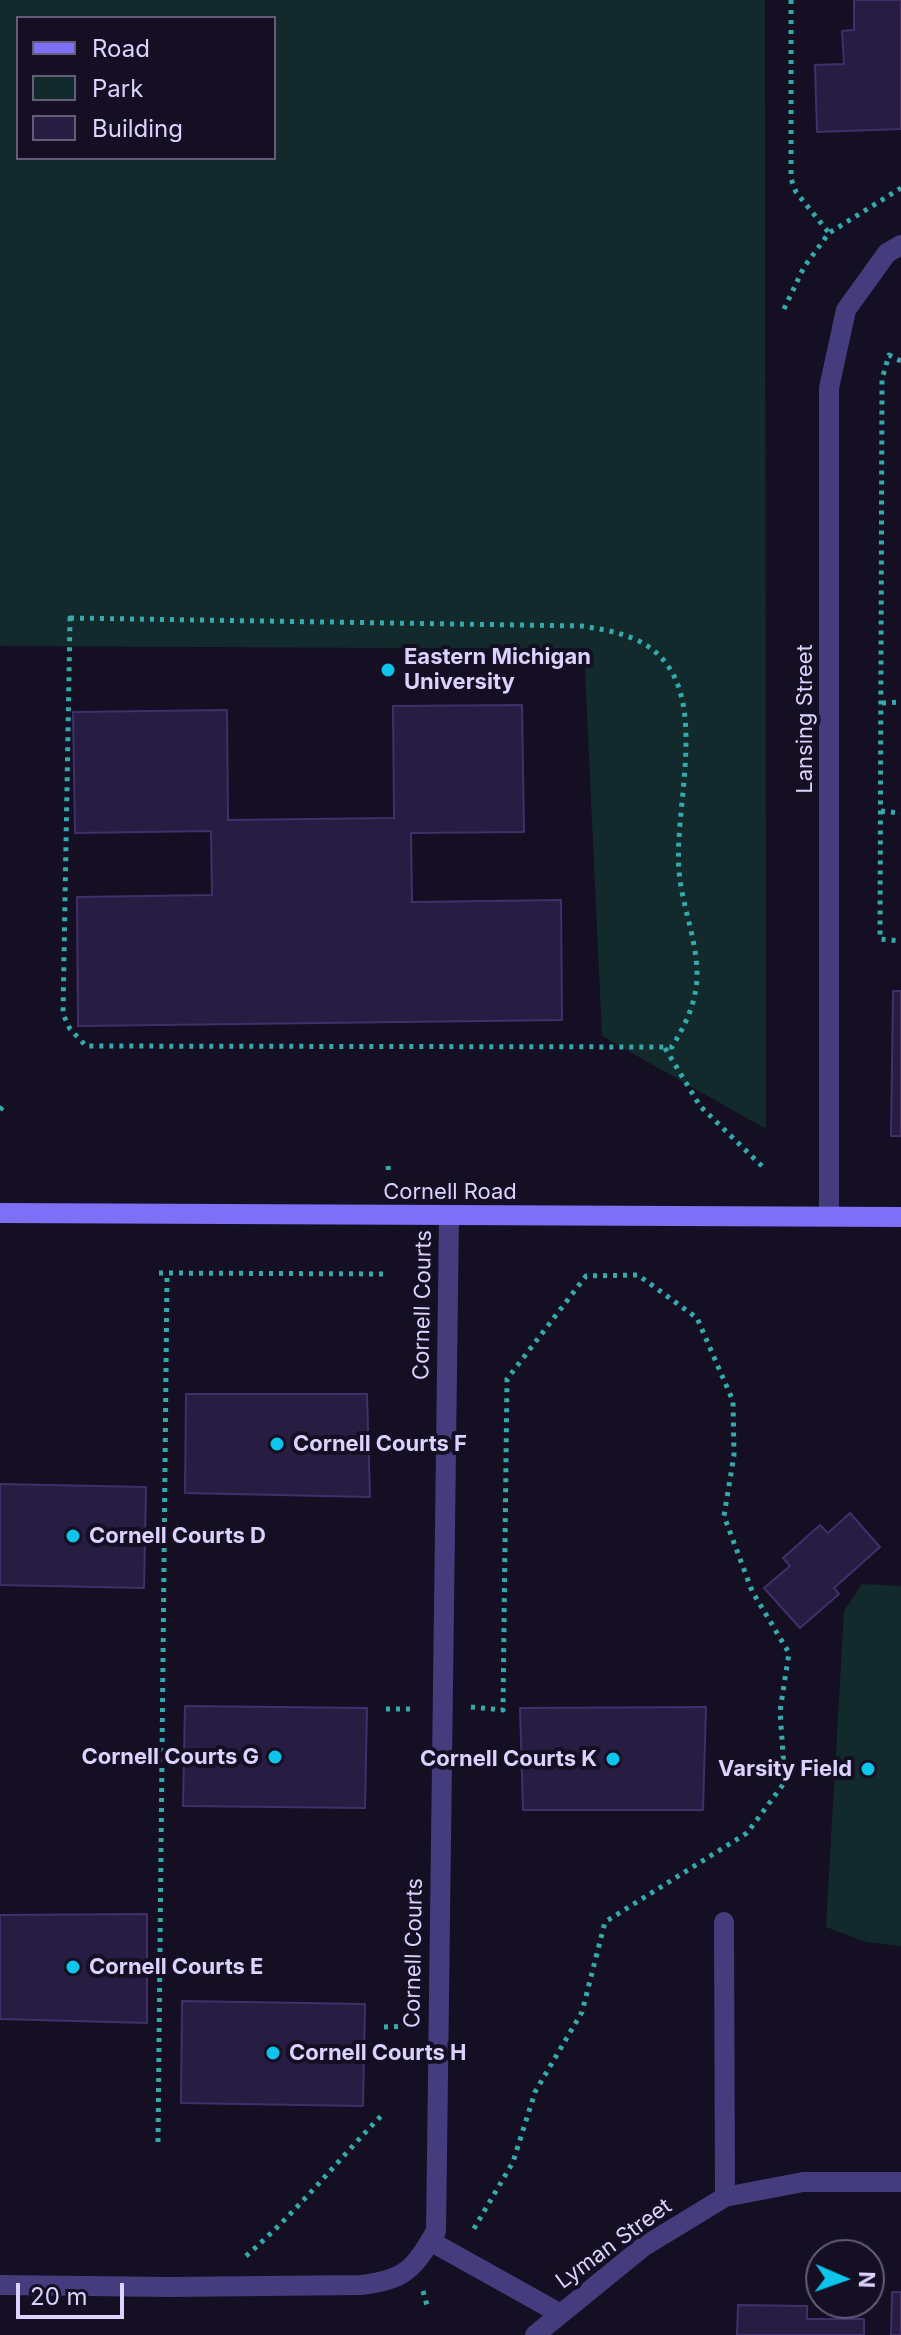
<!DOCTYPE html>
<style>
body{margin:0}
#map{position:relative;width:901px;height:2335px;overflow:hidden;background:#140f22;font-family:Inter,sans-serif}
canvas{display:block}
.legend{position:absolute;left:16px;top:16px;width:260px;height:144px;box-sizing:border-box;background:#140f22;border:2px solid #645d7a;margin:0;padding:10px 14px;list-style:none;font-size:24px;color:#dbd2fd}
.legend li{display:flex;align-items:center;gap:16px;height:40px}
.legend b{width:40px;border:2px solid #645d7a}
.north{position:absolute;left:805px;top:2239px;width:80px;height:80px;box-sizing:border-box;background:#140f22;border:2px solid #645d7a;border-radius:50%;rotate:92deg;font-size:22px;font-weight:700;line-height:32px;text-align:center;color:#dbd2fd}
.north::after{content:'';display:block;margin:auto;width:28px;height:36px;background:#0dc4ed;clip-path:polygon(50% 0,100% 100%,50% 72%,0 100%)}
.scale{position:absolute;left:16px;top:2283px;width:108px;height:36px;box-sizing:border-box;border:4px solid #dbd2fd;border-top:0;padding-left:10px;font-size:24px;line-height:28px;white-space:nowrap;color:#dbd2fd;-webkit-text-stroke:6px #140f22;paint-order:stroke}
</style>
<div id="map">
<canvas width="901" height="2335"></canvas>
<ul class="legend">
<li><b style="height:10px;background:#7e6ff7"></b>Road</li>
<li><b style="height:22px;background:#122a2b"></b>Park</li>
<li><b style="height:22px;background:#271c42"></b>Building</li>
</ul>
<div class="north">N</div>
<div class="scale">20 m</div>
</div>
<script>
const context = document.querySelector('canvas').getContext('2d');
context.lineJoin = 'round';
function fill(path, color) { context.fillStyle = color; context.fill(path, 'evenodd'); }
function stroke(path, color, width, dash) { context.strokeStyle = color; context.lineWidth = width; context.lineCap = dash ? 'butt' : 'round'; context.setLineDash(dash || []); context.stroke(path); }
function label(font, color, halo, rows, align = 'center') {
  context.font = font + ' Inter,sans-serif'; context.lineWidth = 8; context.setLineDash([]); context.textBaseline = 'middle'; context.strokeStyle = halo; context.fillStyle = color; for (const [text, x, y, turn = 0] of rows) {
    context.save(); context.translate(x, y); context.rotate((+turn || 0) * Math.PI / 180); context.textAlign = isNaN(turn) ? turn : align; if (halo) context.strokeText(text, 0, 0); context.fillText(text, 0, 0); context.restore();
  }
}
fill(new Path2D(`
 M0,0h765l1,1129 -164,-93 -18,-387 -584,-3zM274,18v140h-256v-140z
 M862,1584l39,2v360l-35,-4 -40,-15 18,-316z`), '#122a2b');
const building = new Path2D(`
 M854,0h47v129l-84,3 -2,-67 29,-1 -2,-33 12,-1z
 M522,705l2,127 -113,1 1,69 149,-2 1,120 -484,6 -1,-129 135,-2 -1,-64 -136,2 -2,-121 154,-2 1,110 166,-2 -1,-112z
 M893,991h8v145h-10z
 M186,1394h181l3,103 -185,-4z
 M0,1484l146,3 -2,101 -144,-3z
 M850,1513l30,34 -46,41 5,6 -39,34 -36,-40 26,-22 -7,-8 37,-33 8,8z
 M185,1706l182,2 -2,100 -182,-2z
 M706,1707l-3,103h-180l-3,-102z
 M147,1914v109l-147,-4v-104z
 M182,2001l183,3 -2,102 -182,-3z
 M892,2292h9v43h-10z
 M738,2305l69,1v13h57v16h-127z`);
fill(building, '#271c42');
stroke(building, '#412f6c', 2);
stroke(new Path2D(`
 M791,0v179l5,13 33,41
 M784,309l20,-42 25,-34 72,-45
 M901,361l-12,-6 -7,24 -2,560 21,2
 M70,618l512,8c32,5 66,11 86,40 36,51 6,146 11,205 3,37 19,70 18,108 -2,27 -12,46 -25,68l-586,-1 -16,-17 -7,-15z
 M882,703l19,-1
 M881,811l20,2
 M665,1048l35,58 66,64
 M0,1110l5,-6
 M388,1166l1,10
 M159,1273l229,1
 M471,1707l32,3 4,-331 79,-103 52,-1 59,43 36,83 1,54 -10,61 28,75 37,62 -9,58 5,71 -38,51 -142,89 -23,90 -47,80 -22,70 -41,70
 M386,1709h29
 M384,2027l27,-1
 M158,2142l9,-868
 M246,2256c50,-43 91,-95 137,-142
 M423,2291l5,18`), '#35aaad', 5, [4, 6]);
stroke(new Path2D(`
 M829,1216v-828l17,-78 41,-57 14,-8
 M724,1922l1,275
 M430,2241l129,72
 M0,2285l169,2 192,-2c44,-5 53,-16 75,-54l13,-1016
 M535,2335l108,-88 82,-50 78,-15h98`), '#453c7e', 20);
stroke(new Path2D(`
 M0,1213l901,4`), '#7e6ff7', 20);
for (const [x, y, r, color] of [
 [388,670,8,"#0dc4ed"],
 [277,1444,8,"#0dc4ed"],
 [73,1536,8,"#0dc4ed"],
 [275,1757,8,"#0dc4ed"],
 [613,1759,8,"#0dc4ed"],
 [868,1769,8,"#0dc4ed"],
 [73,1967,8,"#0dc4ed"],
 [273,2053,8,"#0dc4ed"]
]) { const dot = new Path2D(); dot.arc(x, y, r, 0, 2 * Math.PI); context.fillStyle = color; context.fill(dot); stroke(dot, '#140f22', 3); }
label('bold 22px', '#dbd2fd', '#140f22', [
 ["Eastern Michigan",404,657],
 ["University",404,682],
 ["Cornell Courts F",293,1444],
 ["Cornell Courts D",89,1536],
 ["Cornell Courts G",259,1757,"right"],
 ["Cornell Courts K",597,1759,"right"],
 ["Varsity Field",852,1769,"right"],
 ["Cornell Courts E",89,1967],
 ["Cornell Courts H",289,2053]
], 'left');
label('22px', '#dbd2fd', '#140f22', [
 ["Lansing Street",805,719,-90],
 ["Cornell Road",450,1192],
 ["Cornell Courts",423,1305,-89],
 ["Cornell Courts",414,1953,-89],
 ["Lyman Street",614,2244,-36]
]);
</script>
